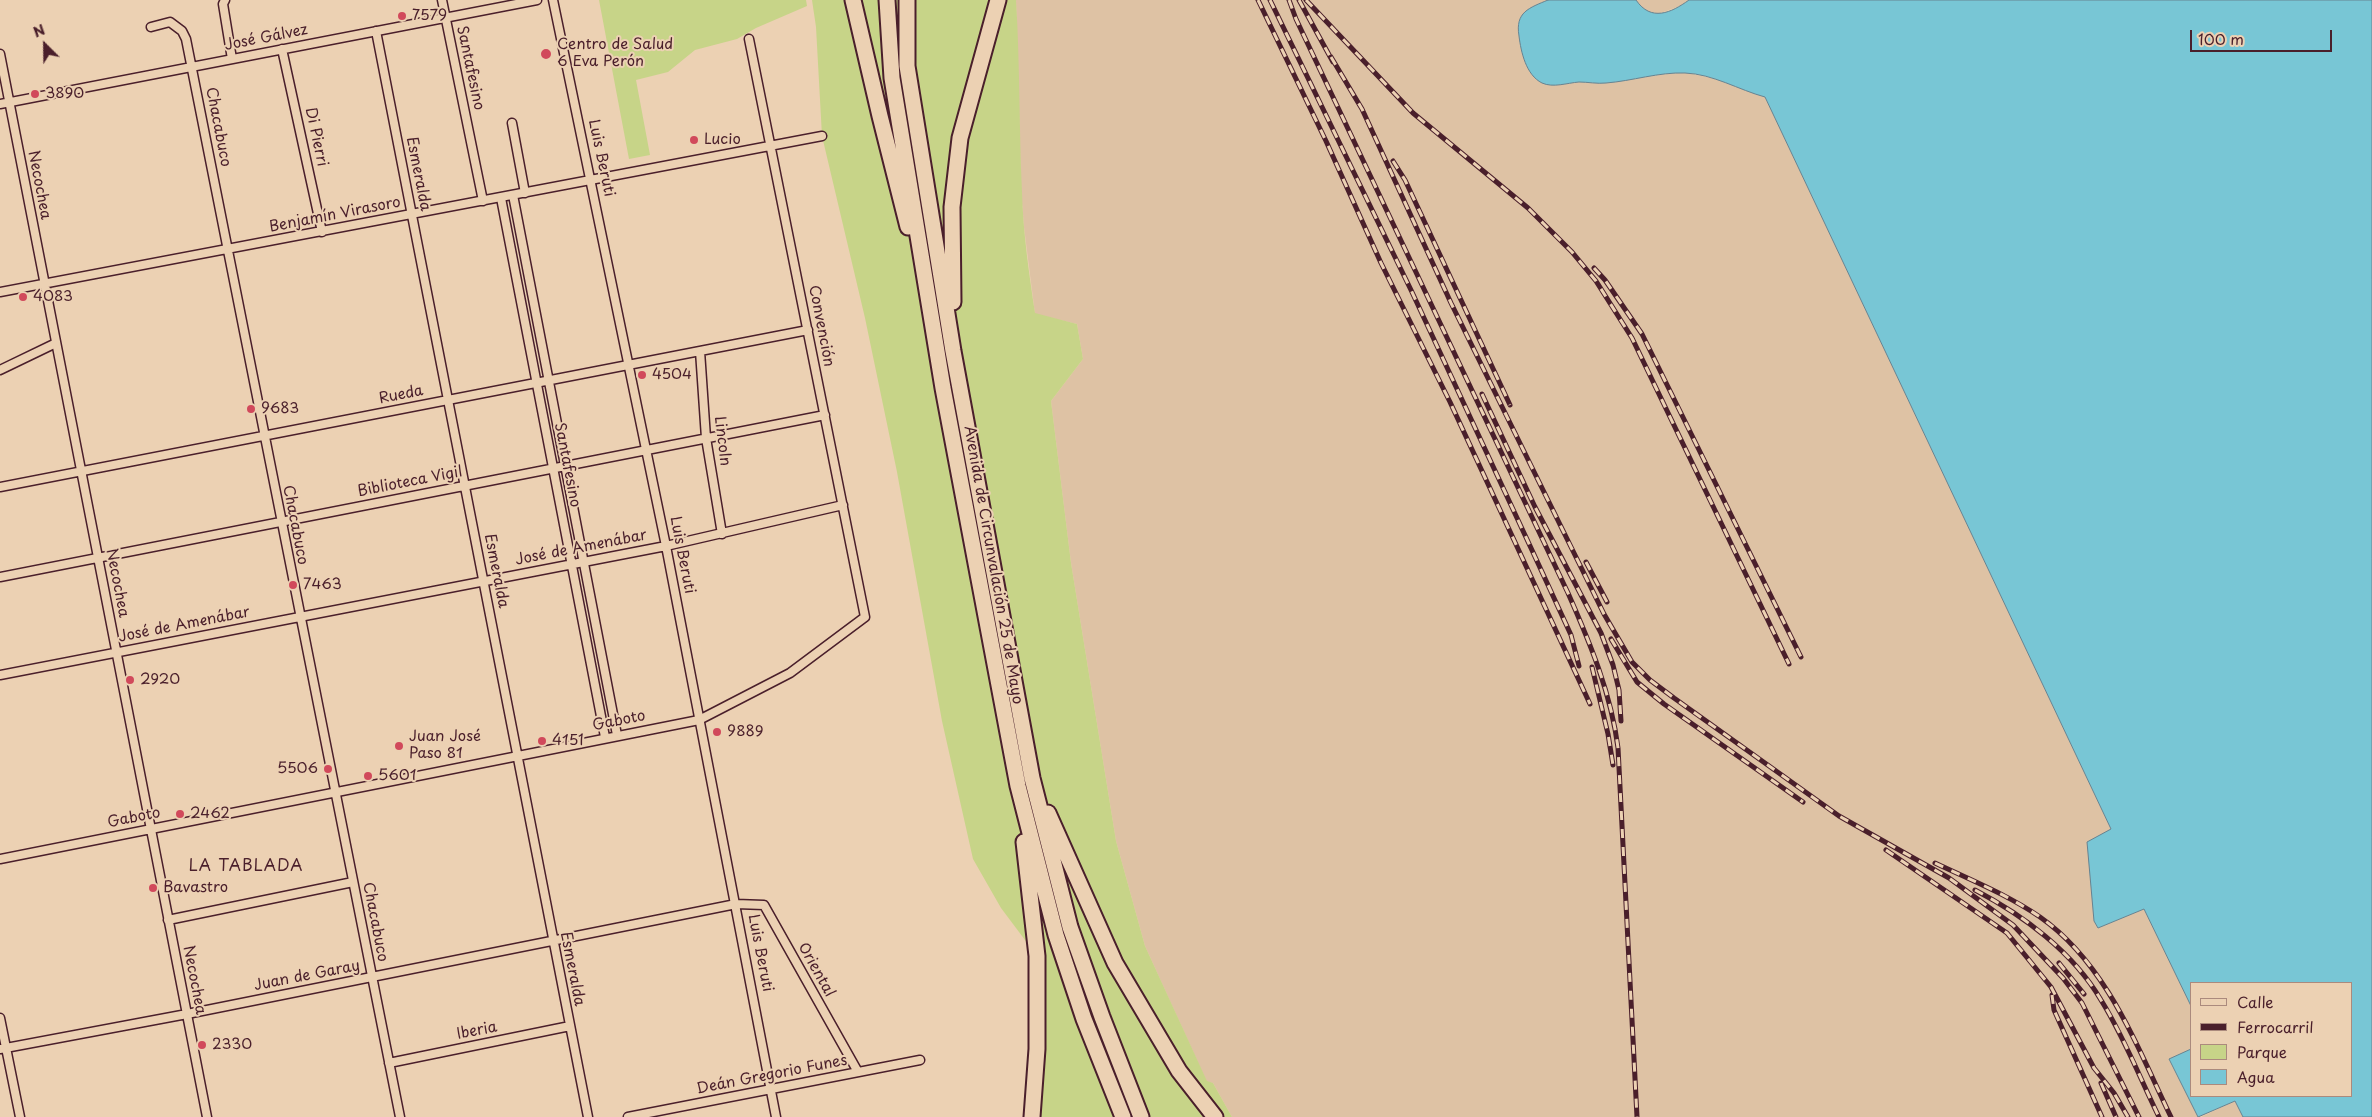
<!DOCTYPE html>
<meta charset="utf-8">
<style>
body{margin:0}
#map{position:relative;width:2372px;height:1117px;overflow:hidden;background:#ecd1b3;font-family:"Playpen Sans",sans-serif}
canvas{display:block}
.legend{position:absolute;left:2190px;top:982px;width:162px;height:115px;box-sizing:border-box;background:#ecd1b3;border:1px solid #ab8a7d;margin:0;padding:6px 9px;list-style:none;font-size:15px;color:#4a1f2b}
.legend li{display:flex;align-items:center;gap:10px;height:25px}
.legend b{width:25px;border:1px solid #ab8a7d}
.north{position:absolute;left:20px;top:20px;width:50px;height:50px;-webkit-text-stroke:4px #ecd1b3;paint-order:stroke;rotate:337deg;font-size:14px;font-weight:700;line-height:20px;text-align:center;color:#4a1f2b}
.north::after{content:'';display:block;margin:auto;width:18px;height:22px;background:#4a1f2b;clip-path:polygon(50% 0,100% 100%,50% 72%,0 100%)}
.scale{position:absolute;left:2190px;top:30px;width:142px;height:22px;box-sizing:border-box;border:2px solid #4a1f2b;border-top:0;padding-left:6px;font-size:15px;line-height:18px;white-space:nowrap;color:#4a1f2b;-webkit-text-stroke:4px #ecd1b3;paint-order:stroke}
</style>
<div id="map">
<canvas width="2372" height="1117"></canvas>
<ul class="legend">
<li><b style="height:6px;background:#ecd1b3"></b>Calle</li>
<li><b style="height:6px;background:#4a1f2b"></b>Ferrocarril</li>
<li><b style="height:14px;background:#c7d488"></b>Parque</li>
<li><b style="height:14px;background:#78c6d5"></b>Agua</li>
</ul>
<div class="north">N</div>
<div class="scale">100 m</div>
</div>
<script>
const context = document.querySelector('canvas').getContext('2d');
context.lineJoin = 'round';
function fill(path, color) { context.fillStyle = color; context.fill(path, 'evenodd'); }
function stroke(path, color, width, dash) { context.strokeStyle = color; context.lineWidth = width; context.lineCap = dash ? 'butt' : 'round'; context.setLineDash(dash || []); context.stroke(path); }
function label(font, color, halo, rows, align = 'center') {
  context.font = font + ' "Playpen Sans",sans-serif'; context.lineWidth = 4; context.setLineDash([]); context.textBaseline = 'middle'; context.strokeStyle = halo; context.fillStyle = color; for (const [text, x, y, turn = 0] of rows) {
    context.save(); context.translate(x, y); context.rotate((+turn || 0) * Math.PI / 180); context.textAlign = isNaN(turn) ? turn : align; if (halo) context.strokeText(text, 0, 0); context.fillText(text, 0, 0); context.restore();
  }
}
fill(new Path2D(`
 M1016,0h532l-16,7 -14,16v9l6,27 32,26 23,-3 25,1 70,-10h14l27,6 50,18 346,732 -17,92 4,7 46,-19 47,97v43l-22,11 29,57h-966l-19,-34 -6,-1 -62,-136 -29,-105 -45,-278 -20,-162 32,-42 -6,-35 -42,-10 -11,-87 -3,-37z
 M1636,0h53l-9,6 -22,8 -9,-1 -7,-5z
 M2235,1101l8,16h-42z`), '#dec2a4');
fill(new Path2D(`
 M599,0h207l1,6 -51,22 -19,11 -42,11 -27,22 -32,8 14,75 -21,4z
 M812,0h204c4,64 3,128 6,192 1,40 7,81 13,121l42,11 6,35 -32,42 20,162 45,278 29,105 62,135 6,2 19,34h-200l5,-161 -36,-48 -28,-49 -31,-138 -45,-249 -32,-154 -43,-182 -6,-109z`), '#c7d488');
const water = new Path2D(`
 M1548,0h88c15,22 35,13 53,0h683v1117h-129l-8,-16 -37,16 -29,-58 22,-10v47h160v-113h-160v23l-47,-97 -46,19 -4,-7 -7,-79 24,-13 -346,-732c-26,-7 -52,-23 -80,-24 -26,-1 -53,8 -79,10 -9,1 -18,-1 -27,-1 -12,1 -26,6 -37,1 -16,-8 -21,-31 -23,-47 -4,-24 10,-28 29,-36z`);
fill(water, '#78c6d5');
stroke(water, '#668391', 1);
const minor = new Path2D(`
 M225,0l-2,4 9,55
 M442,0l41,201
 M553,0l113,546 110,571
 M151,27l19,-5 12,9 4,8 214,1078
 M376,31l212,1086
 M282,49l40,183
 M0,54l207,1063
 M0,104l537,-104
 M512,123l13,70
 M513,195l104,540
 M501,198l104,539
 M0,292l822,-156
 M700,351l6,87 16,96
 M0,370l56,-27
 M0,487l808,-157
 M0,577l825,-162
 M0,675l666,-129 177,-41
 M0,859l699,-139 91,-47 75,-56 -116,-578
 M168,920l185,-38
 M0,1018l20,99
 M0,1049l187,-35 549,-110 28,1 94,167
 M389,1063l181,-37
 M628,1117l292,-57`);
const motorway = new Path2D(`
 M853,0l27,116 28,111
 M887,0l5,78 51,310 75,398 38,149 28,84 39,98
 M907,0v66l46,285 79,427 38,149 32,90 39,100
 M953,302l-1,-95 8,-69 38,-138
 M1048,813l67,150 64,108 36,46
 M1024,842l13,114v93l-5,68`);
stroke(minor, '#4a1f2b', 11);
stroke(motorway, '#4a1f2b', 19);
stroke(minor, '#ecd1b3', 8);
stroke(motorway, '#ecd1b3', 15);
const rail = new Path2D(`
 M1258,0l68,141 55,122 69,139 140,302
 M1270,0l141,290 120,258 40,87 8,31
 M1289,0l7,19 272,574c22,50 43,100 50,155l19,369
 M1299,0l34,62
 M1306,0l107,113 115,95 44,44 24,29 36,57 157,326
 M1331,57l31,52 89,194 153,311 28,48 18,18 24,18 165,118 110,62 64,47 50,53 19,25 57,114
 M1393,161l12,19 105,225
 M1594,268l11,12 37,54 159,323
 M1482,394l53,113 66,126 12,32 6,25 2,31
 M1586,562l21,40
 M1611,639l26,43 27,22 139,98
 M1592,667l16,67 5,31
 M1886,850l121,83 44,54 43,81 20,25 14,24
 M1935,863c36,17 73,32 105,54 67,47 97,130 131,200
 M1975,890c48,25 98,62 126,110 23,37 39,78 58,117
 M2059,963l25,31
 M2052,995l2,15 48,107
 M2101,1083l15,34`);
stroke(rail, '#4a1f2b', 5);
stroke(rail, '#ecd1b3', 3, [9]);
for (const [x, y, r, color] of [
 [402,16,5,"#d1495b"],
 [546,54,6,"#d1495b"],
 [35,94,5,"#d1495b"],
 [694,140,5,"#d1495b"],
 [23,297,5,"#d1495b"],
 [642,375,5,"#d1495b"],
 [251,409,5,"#d1495b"],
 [293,585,5,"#d1495b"],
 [130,680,5,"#d1495b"],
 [717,732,5,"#d1495b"],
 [542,741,5,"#d1495b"],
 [399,746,5,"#d1495b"],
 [328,769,5,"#d1495b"],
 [368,776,5,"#d1495b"],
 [180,814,5,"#d1495b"],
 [153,888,5,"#d1495b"],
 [202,1045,5,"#d1495b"]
]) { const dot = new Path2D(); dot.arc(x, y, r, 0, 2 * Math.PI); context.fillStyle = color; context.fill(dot); stroke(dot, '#ecd1b3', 2); }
label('15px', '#4a1f2b', '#ecd1b3', [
 ["7579",412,16],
 ["Centro de Salud",557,45],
 ["6 Eva Perón",557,62],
 ["3890",45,94],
 ["Lucio",704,140],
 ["4083",33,297],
 ["4504",652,375],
 ["9683",261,409],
 ["7463",303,585],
 ["2920",140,680],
 ["9889",727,732],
 ["Juan José",409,737],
 ["Paso 81",409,754],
 ["4151",552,741],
 ["5506",318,769,"right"],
 ["5601",378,776],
 ["2462",190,814],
 ["Bavastro",163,888],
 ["2330",212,1045]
], 'left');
label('15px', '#4a1f2b', '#ecd1b3', [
 ["José Gálvez",266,38,-11],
 ["Santafesino",470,68,78],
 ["Chacabuco",218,127,79],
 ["Di Pierri",316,137,78],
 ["Luis Beruti",601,158,78],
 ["Esmeralda",418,174,79],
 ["Necochea",39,185,79],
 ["Benjamín Virasoro",335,215,-11],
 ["Convención",821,326,79],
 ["Rueda",401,395,-11],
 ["Lincoln",722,441,83],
 ["Santafesino",567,465,79],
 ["Biblioteca Vigil",410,482,-11],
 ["Chacabuco",295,525,79],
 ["José de Amenábar",581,548,-11],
 ["Luis Beruti",682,555,79],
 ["Avenida de Circunvalación 25 de Mayo",993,565,80],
 ["Esmeralda",496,571,79],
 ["Necochea",117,583,79],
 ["José de Amenábar",184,625,-11],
 ["Gaboto",619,721,-11],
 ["Gaboto",134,818,-11],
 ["Chacabuco",375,922,79],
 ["Luis Beruti",760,953,79],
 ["Esmeralda",572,969,79],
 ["Oriental",816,970,61],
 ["Juan de Garay",307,976,-11],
 ["Necochea",194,980,79],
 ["Iberia",477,1031,-11],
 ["Deán Gregorio Funes",772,1075,-11]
]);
context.letterSpacing = '1px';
label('16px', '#4a1f2b', '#ecd1b3', [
 ["LA TABLADA",246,867]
]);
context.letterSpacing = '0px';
</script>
